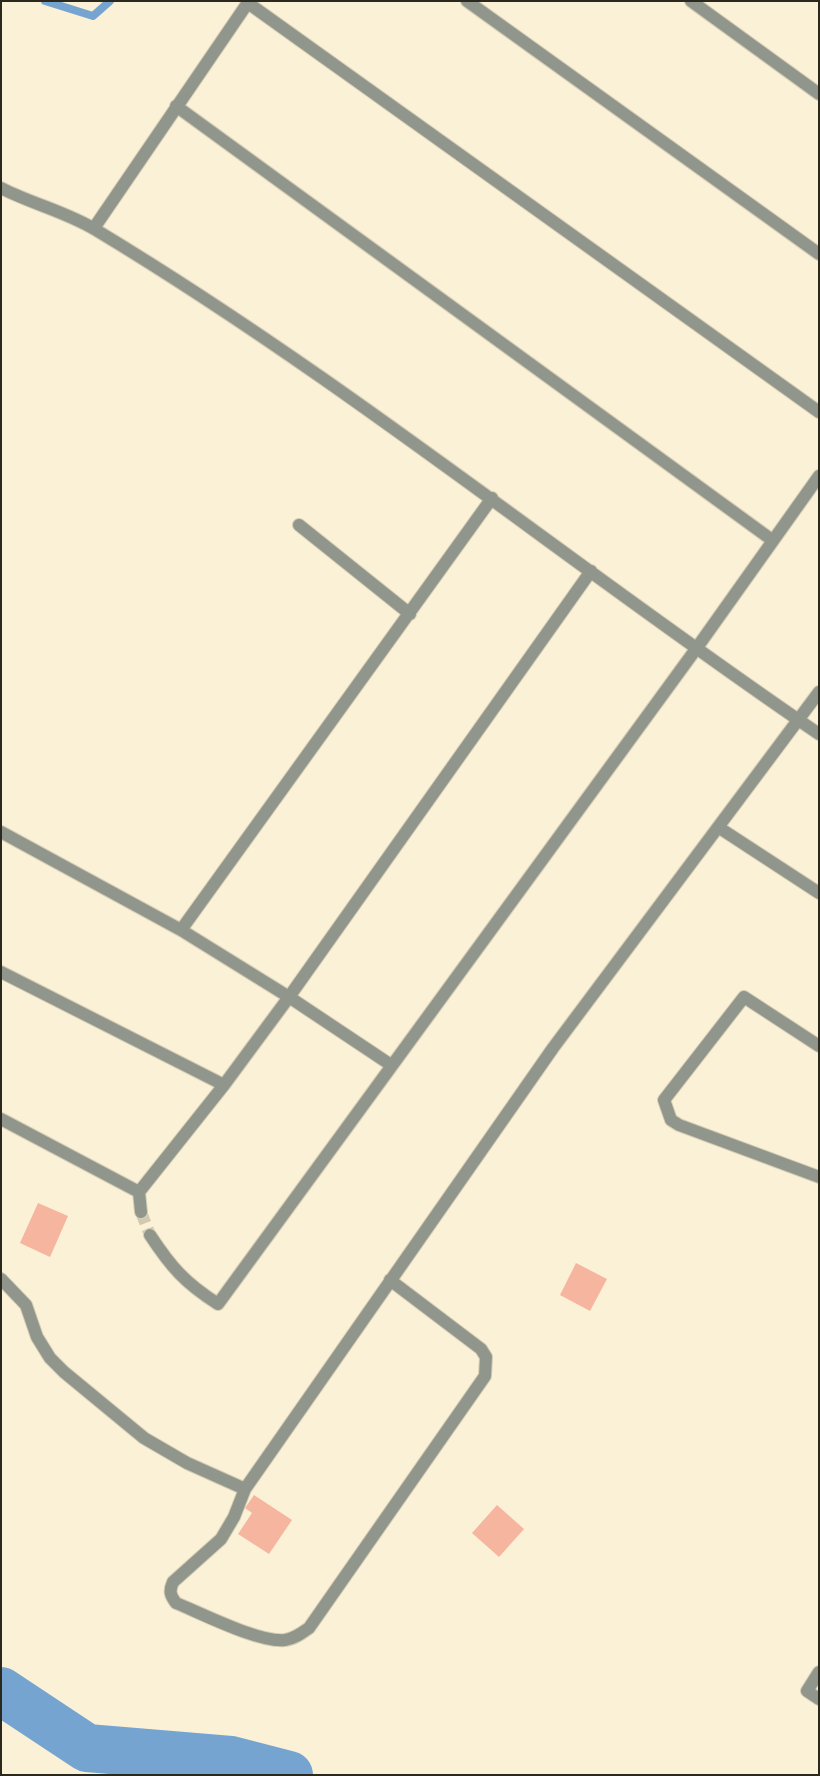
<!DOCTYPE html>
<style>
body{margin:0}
#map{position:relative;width:820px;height:1776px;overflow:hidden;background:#faf1d6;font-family:"Public Sans",sans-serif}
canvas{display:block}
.frame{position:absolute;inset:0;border:2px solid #2b281e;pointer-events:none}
</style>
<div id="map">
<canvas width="820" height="1776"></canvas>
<div class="frame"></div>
</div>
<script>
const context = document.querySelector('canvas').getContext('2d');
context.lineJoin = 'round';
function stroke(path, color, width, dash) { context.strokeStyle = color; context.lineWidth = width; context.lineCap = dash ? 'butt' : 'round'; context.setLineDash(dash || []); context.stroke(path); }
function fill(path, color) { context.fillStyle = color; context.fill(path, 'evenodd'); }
stroke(new Path2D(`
 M45,1l48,15 17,-15`), '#76a4d0', 8);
stroke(new Path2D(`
 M1,1691l86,57 144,12 58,15`), '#76a4d0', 48);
fill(new Path2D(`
 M38,1203l30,13 -18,41 -30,-14z
 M576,1263l31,16 -17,32 -30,-16z
 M254,1495l38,25 -23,34 -31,-20 14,-21 -7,-5z
 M497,1505l27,24 -25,28 -27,-24z`), '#f6b59e');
stroke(new Path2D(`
 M141,1212l9,23`), '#d1c9b1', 12, [12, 6]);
const street = new Path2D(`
 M467,1l352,253
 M691,1l128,93
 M248,3l571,409
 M176,106l596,434
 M1,188c31,16 66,24 95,42 252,152 480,339 723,504
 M94,228l155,-227
 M299,525l111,89
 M718,827l101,66
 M1,832l180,98 108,67 -65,88 -85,107
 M181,930l311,-432
 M1,972l223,113
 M819,1046l-75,-49 -80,103 7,20 8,5 140,52
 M391,1065l-102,-68 302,-426
 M1,1119l138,73 2,20
 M150,1235c21,32 35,48 68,69l478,-655 123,-173
 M1,1279l25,26 11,32 13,21 14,14 80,66 43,25 58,26 308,-441 266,-356
 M245,1489l-11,28 -13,22 -48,43c-4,9 -3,13 3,21 25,10 83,40 109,37 9,-1 17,-7 24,-12l176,-252 1,-19 -5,-8 -91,-69
 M819,1672l-12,19 12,8`);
stroke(street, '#d5cdb5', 14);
stroke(street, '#90968c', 12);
</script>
